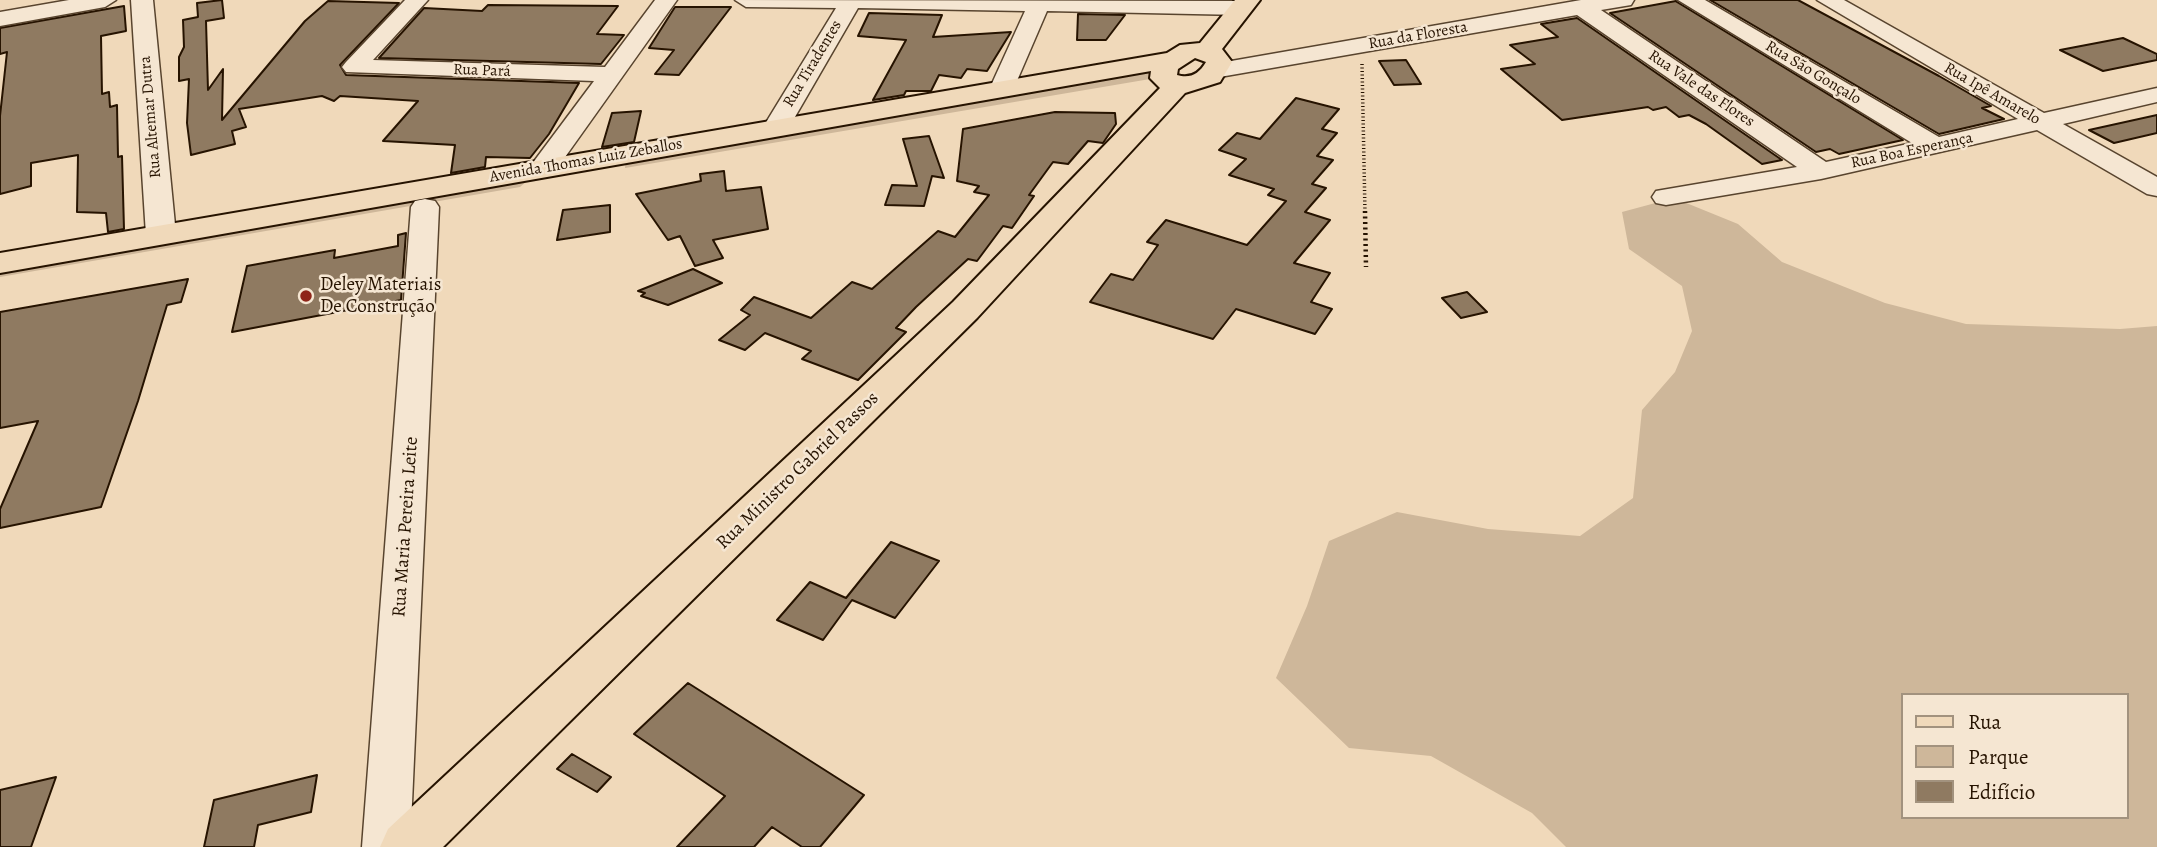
<!DOCTYPE html>
<meta charset="utf-8">
<style>
body{margin:0}
#map{position:relative;width:2157px;height:847px;overflow:hidden;background:#f0d9ba;font-family:Alegreya,serif}
canvas{display:block}
.legend{position:absolute;left:1901px;top:693px;width:228px;height:126px;box-sizing:border-box;background:#f5e6d2;border:2px solid #a2927e;margin:0;padding:9px 12px;list-style:none;font-size:21px;color:#261300}
.legend li{display:flex;align-items:center;gap:14px;height:35px}
.legend b{width:35px;border:2px solid #a2927e}
</style>
<div id="map">
<canvas width="2157" height="847"></canvas>
<ul class="legend">
<li><b style="height:9px;background:#f0d9ba"></b>Rua</li>
<li><b style="height:19px;background:#ceb79a"></b>Parque</li>
<li><b style="height:19px;background:#8f7a61"></b>Edifício</li>
</ul>
</div>
<script>
const context = document.querySelector('canvas').getContext('2d');
context.lineJoin = 'round';
function fill(path, color) { context.fillStyle = color; context.fill(path, 'evenodd'); }
function stroke(path, color, width, dash) { context.strokeStyle = color; context.lineWidth = width; context.lineCap = dash ? 'butt' : 'round'; context.setLineDash(dash || []); context.stroke(path); }
function label(font, color, halo, rows, align = 'center') {
  context.font = font + ' Alegreya,serif'; context.lineWidth = 5; context.setLineDash([]); context.textBaseline = 'middle'; context.strokeStyle = halo; context.fillStyle = color; for (const [text, x, y, turn = 0] of rows) {
    context.save(); context.translate(x, y); context.rotate((+turn || 0) * Math.PI / 180); context.textAlign = isNaN(turn) ? turn : align; if (halo) context.strokeText(text, 0, 0); context.fillText(text, 0, 0); context.restore();
  }
}
fill(new Path2D(`
 M1158,69l-2,9 -531,90 1,-9z
 M603,164l-1,4 -75,13 -7,6 -520,90v-9z
 M1674,198l64,26 44,38 103,41 81,21 154,5 37,-3v521h-591l-34,-34 -101,-57 -82,-8 -73,-70 31,-72 22,-65 68,-29 91,17 92,7 53,-38 9,-88 33,-38 17,-41 -10,-45 -53,-37 -7,-37zM1903,695h224v122h-224z`), '#ceb79a');
const building = new Path2D(`
 M222,0l2,18 -18,3 2,69 15,-21 -1,51 83,-99 23,-20 71,2 -59,62 6,10 233,8 -30,51 -19,24 -44,-1 -1,10 -34,6 4,-28 -72,-4 35,-40 -78,-5 -6,5 -12,-5 -83,13 7,18 -14,4 3,13 -44,11 -4,-32 2,-44 -10,2v-24l5,-10 -1,-27 15,-3 -1,-14z
 M1710,0h88l141,76 52,30 -9,2 22,11 -65,15z
 M1676,1l1,1 226,138 -64,14 -9,-5 -14,3 -206,-139z
 M488,5l130,1 -21,28 27,1 -23,29 -222,-6 45,-50 58,3z
 M124,6l2,25 -25,5 1,58 7,-2 1,15 7,-2 1,52 4,-1 2,73 -16,3 -2,-19 -29,-1 1,-57 -47,8v23l-31,8v-78l7,-64 -7,2v-26z
 M675,7h56l-52,68 -24,-1 19,-24 -25,-2z
 M869,13l73,2 -9,22 78,-5 -24,39 -20,-2 -6,9 -22,-3 -8,16h-25l-2,4 -31,5 33,-60 -48,-4z
 M1078,14l47,1 -19,25h-29z
 M1577,18l205,142 -20,4 -56,-40 -17,-9 -10,2 -13,-10 -13,3 -5,-3 -86,13 -61,-51 34,-5 -25,-19 48,-8 -17,-13z
 M2123,38l34,16v6l-54,11 -43,-21z
 M1406,60l15,24 -27,1 -15,-24z
 M1296,98l43,11 -17,20 15,4 -20,23 16,4 -21,24 14,4 -21,24 25,8 -36,43 36,10 -19,29 21,7 -17,25 -79,-25 -23,30 -123,-37 21,-28 22,6 25,-35 -11,-3 19,-22 81,25 39,-44 -18,-6 6,-6 -45,-14 17,-16 -27,-9 18,-17 23,6z
 M641,111l-7,31 -32,5 10,-34z
 M1055,112l60,1 1,11 -13,19 -15,-2 -20,23 -15,-2 -24,33 5,1 -22,32 -9,-2 -26,35 -9,-2 -52,48 -20,21 10,4 -48,48 -56,-21 9,-8 -46,-18 -20,17 -26,-10 31,-25 -9,-5 13,-13 57,21 41,-36 20,7 66,-58 17,6 34,-42 -15,-3 5,-6 -22,-5 6,-52z
 M2157,115v18l-43,10 -25,-13z
 M929,136l15,42 -12,-2 -8,30 -39,-1 7,-20 25,1 -14,-47z
 M724,171l2,20 35,-4 7,42 -55,11 10,18 -28,8 -15,-30 -12,4 -32,-46 65,-13 -1,-7z
 M610,205v27l-53,8 6,-30z
 M406,233l-5,67 -169,32 15,-66 88,-16 -1,8 64,-12v-11z
 M693,269l29,14 -54,22 -27,-9 4,-3 -7,-2z
 M188,279l-7,23 -14,3 -29,96 -37,106 -101,21v-19l38,-88 -38,7v-116z
 M1467,292l20,20 -26,6 -19,-20z
 M891,542l48,19 -44,57 -43,-18 -29,40 -46,-20 33,-38 36,16z
 M688,683l176,112 -44,52h-18l-30,-20 -18,20h-77l48,-51 -91,-62z
 M572,754l39,23 -14,15 -40,-23z
 M317,775l-6,37 -53,13 -4,22h-50l10,-47z
 M56,777l-25,70h-31v-57z`);
fill(building, '#8f7a61');
stroke(building, '#261300', 2);
const minor = new Path2D(`
 M69,0h47l-11,7 -105,19v-14z
 M131,0h22l23,235 -5,6 -10,3 -10,-3 -5,-6z
 M405,0h23l-55,60 232,7 50,-67h22l-124,174h-20l-4,-6 65,-87 -248,-9 -4,-5 4,-5z
 M735,0l507,1 11,7 -11,7 -195,-4 -34,79 -3,5h-18l-3,-5 36,-79 -167,-3 -70,121 -4,5h-18l-4,-5 74,-121 -90,-1z
 M1581,0h53l-3,5 -30,5 225,152 86,-19 -234,-143h27l234,137 79,-18 -201,-119h27l200,113 113,-25v14l-94,22 94,53v19l-10,-2 -110,-64 -216,49 -155,26 -10,-2 -4,-6 4,-6 141,-24 -220,-152 -363,63 -8,-2 -4,-5 4,-5 8,-2z
 M425,199l10,2 4,6 -29,640h-48l49,-640 4,-6z`);
const major = new Path2D(`
 M1235,0h25l-38,49 10,13 -12,20 -35,11 -208,225 -534,529h-63l8,-18 565,-527 207,-214 -10,-10 1,-7 -1151,202v-20l1167,-200 13,-8 20,-2zM1195,58l11,4c-7,12 -16,17 -29,13l1,-6z`);
stroke(minor, '#58442e', 3);
stroke(major, '#261300', 4);
stroke(new Path2D(`
 M1362,64l3,149`), '#261300', 3.5, [1, 2.5]);
stroke(new Path2D(`
 M1365,211l1,56`), '#261300', 4.5, [2, 3.5]);
fill(minor, '#f5e6d2');
fill(major, '#f0d9ba');
for (const [x, y, r, color] of [
 [306,296,7,"#8f2418"]
]) { const dot = new Path2D(); dot.arc(x, y, r, 0, 2 * Math.PI); context.fillStyle = color; context.fill(dot); stroke(dot, '#f5e6d2', 2.5); }
label('16px', '#261300', '#f5e6d2', [
 ["Rua da Floresta",1418,36,-10],
 ["Rua Tiradentes",813,64,-59],
 ["Rua Pará",482,71,2],
 ["Rua São Gonçalo",1813,73,31],
 ["Rua Vale das Flores",1701,89,34],
 ["Rua Ipê Amarelo",1992,94,30],
 ["Rua Altemar Dutra",151,117,-95],
 ["Rua Boa Esperança",1912,151,-12],
 ["Avenida Thomas Luiz Zeballos",586,161,-10]
]);
label('19px', '#261300', '#f5e6d2', [
 ["Deley Materiais",320,285],
 ["De Construção",320,307]
], 'left');
label('19px', '#261300', '#f5e6d2', [
 ["Rua Ministro Gabriel Passos",798,471,-44],
 ["Rua Maria Pereira Leite",406,527,-86]
]);
</script>
